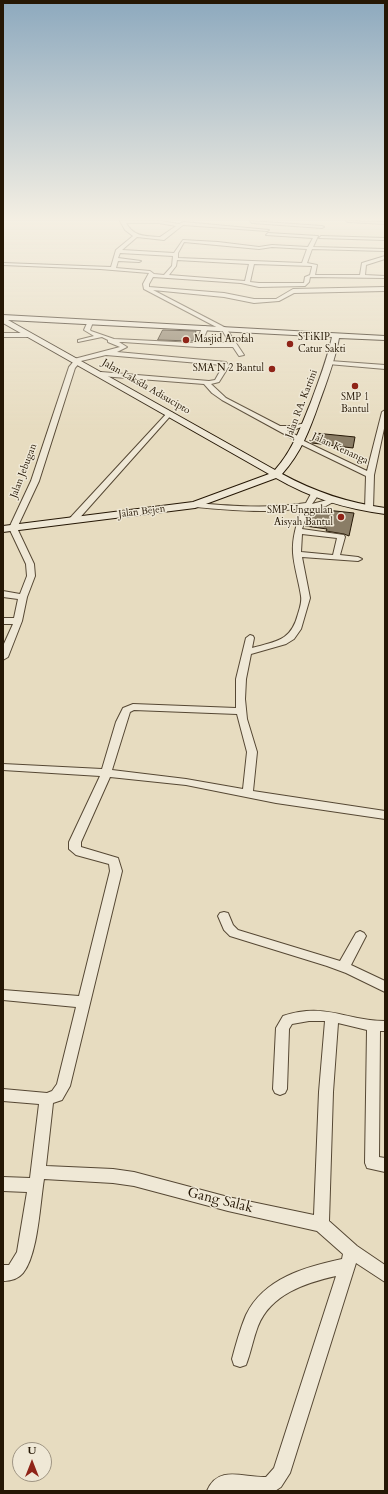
<!DOCTYPE html>
<style>
body{margin:0}
#map{position:relative;width:388px;height:1494px;overflow:hidden;background:#e7dcc0;font-family:Cardo,serif}
canvas{display:block}
.frame{position:absolute;inset:0;border:4px solid #251705;pointer-events:none}
.north{position:absolute;left:12px;top:1442px;width:40px;height:40px;box-sizing:border-box;background:#efe8d6;border:1px solid #9e9482;border-radius:50%;rotate:0deg;font-size:11px;font-weight:700;line-height:16px;text-align:center;color:#251705}
.north::after{content:'';display:block;margin:auto;width:14px;height:18px;background:#8f2418;clip-path:polygon(50% 0,100% 100%,50% 72%,0 100%)}
</style>
<div id="map">
<canvas width="388" height="1494"></canvas>
<div class="frame"></div>
<div class="north">U</div>
</div>
<script>
const context = document.querySelector('canvas').getContext('2d');
context.lineJoin = 'round';
function fill(path, color) { context.fillStyle = color; context.fill(path, 'evenodd'); }
function stroke(path, color, width, dash) { context.strokeStyle = color; context.lineWidth = width; context.lineCap = dash ? 'butt' : 'round'; context.setLineDash(dash || []); context.stroke(path); }
function label(font, color, halo, rows, align = 'center') {
  context.font = font + ' Cardo,serif'; context.lineWidth = 3; context.setLineDash([]); context.textBaseline = 'middle'; context.strokeStyle = halo; context.fillStyle = color; for (const [text, x, y, turn = 0] of rows) {
    context.save(); context.translate(x, y); context.rotate((+turn || 0) * Math.PI / 180); context.textAlign = isNaN(turn) ? turn : align; if (halo) context.strokeText(text, 0, 0); context.fillText(text, 0, 0); context.restore();
  }
}
const building = new Path2D(`
 M163,330l33,1 -3,10 -35,-1z
 M315,433l40,4 -2,11 -41,-5z
 M317,509l37,4 -5,23 -5,-2 -18,-3 1,-2 -22,-3 5,-16z`);
fill(building, '#8a7d66');
stroke(building, '#251705', 1);
const street = new Path2D(`
 M120,221h41l18,3 5,-2 85,8 -2,1 -84,-6 -19,15 -27,-3 -15,13 52,3 9,-13 35,2 41,5 13,-2 36,2 5,-9 -47,-3 2,-2 50,3 -5,11 72,2v2l-73,-2 -5,14 10,2 -2,10h45l2,-12 23,-7v3l-19,6 -1,10 20,1v2l-75,-1 -1,5 -4,4 -46,1 -18,-4 -88,-6 -4,7v3l75,6 30,6h22l17,-10 92,-2v4l-91,2 -15,8 -25,2 -30,-6 -71,-7 73,38 18,27 -5,1 -6,-9h-35l-75,-5h-4l8,5 -10,5 109,10 3,4 -10,16 -8,2 15,14 54,28h12l18,-4v2l-17,6h-6l16,9 1,2 63,30 15,-59 3,-2v14l-11,51 -1,34 -4,2 -4,-2 1,-33 -68,-33 -1,-2 -75,-41 -10,-7 -8,-9 -103,-8 -3,-2 3,-2 108,9 6,-1 8,-14 -1,-1 -116,-10 -25,6 -6,7 -36,113 -22,47 17,36 1,12 -8,21 -5,24 -14,36 -5,3v-14l10,-22h-10v-6h11l4,-19 -15,-2v-6l17,3 7,-18 -1,-12 -17,-36 22,-47 38,-114 5,-6v-2l46,-12 -12,-5v-2l-6,-3 -24,5v-2l16,-4 -10,-6 4,-9 5,1 -3,8 1,1 23,8 82,4 6,-15 3,-2 3,2 -6,14 28,1 -8,-13 -78,-41 -1,-5 6,-11 -49,-4 -97,-4v-2l108,4 5,-17 17,-14 -8,-6zM126,223h33l17,3 -16,11c-15,-1 -26,0 -34,-14zM184,242l75,7 13,-2 35,2 -5,14 -124,-5v-5zM120,253l53,3 -1,10 -8,9 -10,-1 -4,-3 -34,-3 2,-7 21,1 2,-1 -23,-3zM177,260l72,4 -4,17 -76,-6 7,-9zM254,264l58,2v1l-2,8 -5,2 -1,6h-45l-9,-1z
 M250,221l72,5 2,1 -2,1 -70,-5z
 M346,221l39,1v2l-37,-2z
 M321,236l64,2v2l-66,-2z
 M3,333h26l3,2 -3,2h-26z
 M330,361l55,4v4l-57,-5 -1,-1z
 M168,412l5,1 -97,109h-6v-4z
 M312,492h6l1,2 -7,10 19,-5 4,2 -9,5 -17,3 -7,20 42,6 1,2 -5,18 18,2 4,2 -4,2 -56,-4 8,41 -9,31 -7,10 -8,5 -35,10 -5,25 -1,20 2,20 10,33 -4,39 132,20v8l-109,-16 -90,-18 -76,-8 -29,65v5l37,11 4,13 -52,215 -8,14 -9,3 -7,63 67,3 21,3 94,25 86,18 5,-123 6,-71h-16l-17,3 -3,5 -2,60 -2,4 -5,2 -5,-2 -2,-4 3,-61 7,-12c43,-14 63,5 102,5v10h-5l-1,126 6,1v14l-18,-4 -2,-5 2,-133 -29,-7 -5,69 -4,129 28,25 28,19v17l-29,-19 -66,210 -9,14 -6,4h-68c11,-27 37,-13 59,-14l8,-9 62,-192c-31,7 -65,18 -78,50 -5,13 -7,26 -12,39l-6,2 -6,-2 -2,-6c4,-15 8,-30 14,-44 18,-37 59,-48 96,-56l1,-5 -26,-23 -89,-20 -94,-25 -21,-3 -69,-4c-4,24 -6,76 -21,94 -5,6 -13,8 -20,8v-16h6l8,-13 10,-60 -24,-1v-14l27,1 9,-74 -36,-3v-12l44,4 5,-2 5,-7 19,-77 -73,-7v-10l76,6 31,-125 -1,-7 -33,-9 -7,-6v-7l31,-66 -97,-6v-6l99,5 14,-47 7,-14 10,-4 103,4v-29l10,-41 4,-3 3,1 1,2 -2,10c25,-7 39,-7 46,-34 2,-6 4,-13 3,-18 -2,-14 -7,-29 -8,-43 -1,-16 4,-30 9,-45 -35,6 -71,2 -107,-1l-4,-2 4,-2c37,3 74,6 111,0zM302,534l35,4 -4,17 -32,-3zM134,710l103,4 10,38 -4,37 -57,-10 -74,-9 18,-58z
 M224,912l4,1 5,12 5,5 102,31 16,-28 4,-2 4,2 2,3 -15,29 34,16v11l-39,-19 -19,-7 -97,-30 -6,-6 -6,-14 2,-3z`);
const secondary = new Path2D(`
 M3,315l382,21v4l-46,-2c-4,22 -12,43 -20,65 -9,26 -18,50 -37,71 33,18 66,29 103,34v6c-39,-5 -75,-16 -109,-36l-81,30 -192,24v-6l190,-24 76,-28 -266,-151zM8,320l324,17c-5,23 -13,43 -21,65 -10,24 -18,48 -36,68z`);
stroke(street, '#564834', 2);
stroke(secondary, '#251705', 2);
fill(street, '#efe8d6');
fill(secondary, '#efe8d6');
const sky = context.createLinearGradient(0, 0, 0, 430);
sky.addColorStop(0, '#8da9be');
sky.addColorStop(0.51, '#f4efe3');
sky.addColorStop(1, '#f4efe300');
context.fillStyle = sky;
context.fillRect(0, 0, 388, 430);
for (const [x, y, r, color] of [
 [186,340,4,"#8f2418"],
 [290,344,4,"#8f2418"],
 [272,369,4,"#8f2418"],
 [355,386,4,"#8f2418"],
 [341,517,4,"#8f2418"]
]) { const dot = new Path2D(); dot.arc(x, y, r, 0, 2 * Math.PI); context.fillStyle = color; context.fill(dot); stroke(dot, '#efe8d6', 1.5); }
label('10px', '#251705', '#efe8d6', [
 ["STiKIP",298,338],
 ["Catur Sakti",298,350],
 ["Masjid Arofah",194,340],
 ["SMA N 2 Bantul",264,369,"right"],
 ["SMP 1",355,398,"center"],
 ["Bantul",355,410,"center"],
 ["SMP Unggulan",333,511,"right"],
 ["Aisyah Bantul",333,523,"right"]
], 'left');
label('10px', '#251705', '#efe8d6', [
 ["Jalan Laksda Adisucipto",146,387,30],
 ["Jalan RA. Kartini",302,404,-69],
 ["Jalan Kenanga",340,449,25],
 ["Jalan Jebugan",24,471,-69],
 ["Jalan Bejen",142,512,-7]
]);
label('14px', '#251705', '#efe8d6', [
 ["Gang Salak",220,1201,14]
]);
</script>
